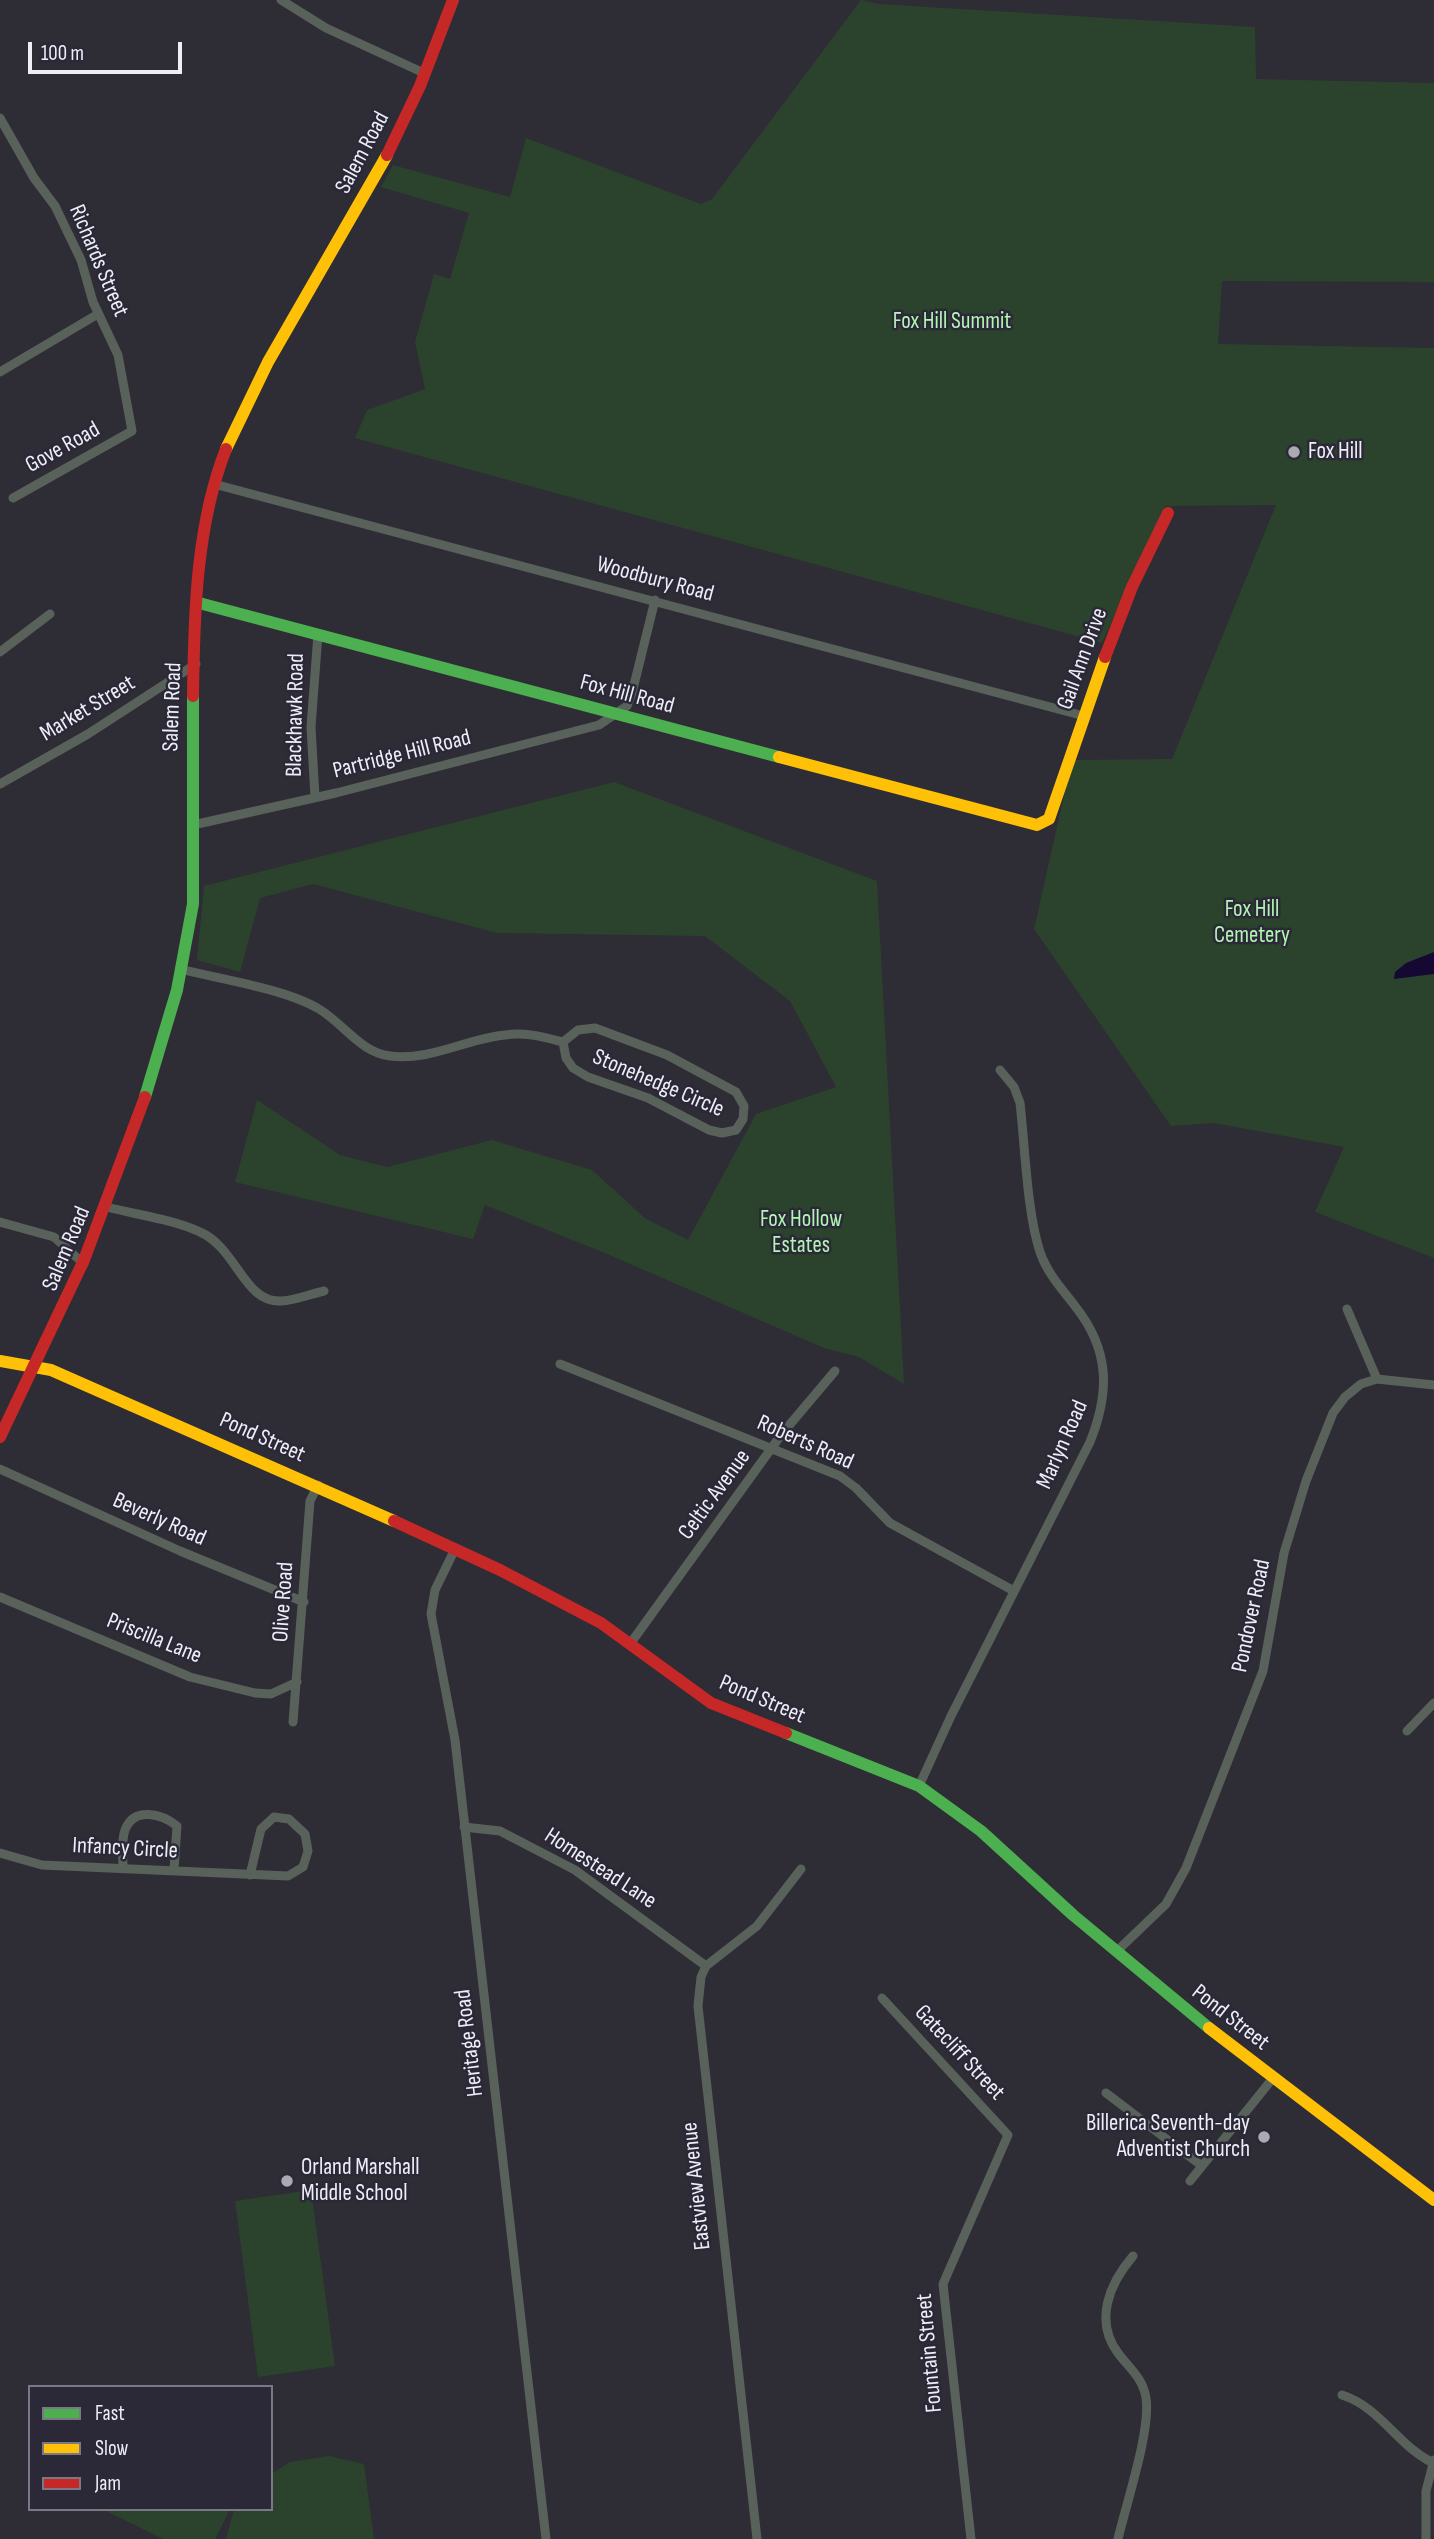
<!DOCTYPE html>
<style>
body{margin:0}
#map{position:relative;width:1434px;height:2539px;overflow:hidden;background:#2e2c34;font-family:"Sofia Sans Condensed",sans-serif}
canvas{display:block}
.legend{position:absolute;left:28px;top:2385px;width:245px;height:126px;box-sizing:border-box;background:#2b2938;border:2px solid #797884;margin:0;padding:9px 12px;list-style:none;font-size:21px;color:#eeeef7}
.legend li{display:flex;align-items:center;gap:14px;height:35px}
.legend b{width:35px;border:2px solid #797884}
.scale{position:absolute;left:28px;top:42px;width:154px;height:32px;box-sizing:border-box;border:4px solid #eeeef7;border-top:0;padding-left:9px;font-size:21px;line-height:24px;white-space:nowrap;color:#eeeef7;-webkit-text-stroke:5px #2b2938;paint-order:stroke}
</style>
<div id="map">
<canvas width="1434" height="2539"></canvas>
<ul class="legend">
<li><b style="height:9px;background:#4caf50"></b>Fast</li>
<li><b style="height:9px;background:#ffc107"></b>Slow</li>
<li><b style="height:9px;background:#c62828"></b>Jam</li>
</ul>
<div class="scale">100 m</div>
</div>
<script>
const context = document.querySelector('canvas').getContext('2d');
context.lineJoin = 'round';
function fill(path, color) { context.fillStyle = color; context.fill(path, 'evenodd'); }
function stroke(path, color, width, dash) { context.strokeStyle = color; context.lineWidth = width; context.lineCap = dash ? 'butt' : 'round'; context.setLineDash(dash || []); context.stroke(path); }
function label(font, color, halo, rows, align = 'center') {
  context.font = font + ' "Sofia Sans Condensed",sans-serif'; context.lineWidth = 5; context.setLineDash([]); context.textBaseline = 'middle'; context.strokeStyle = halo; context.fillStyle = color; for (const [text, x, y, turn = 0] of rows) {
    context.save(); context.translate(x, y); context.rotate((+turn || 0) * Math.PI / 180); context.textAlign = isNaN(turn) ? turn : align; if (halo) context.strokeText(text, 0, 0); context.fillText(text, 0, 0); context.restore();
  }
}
fill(new Path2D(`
 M861,0l18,4 376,23 1,52 178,4v199l-212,-1 -4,63 216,4v910l-119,-46 29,-65 -130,-24 -43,3 -137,-197 38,-169 100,-1 104,-254 -111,1 -63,137 -747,-205 12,-28 58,-21 -10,-47 19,-68 16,5 19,-66 -88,-26 12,-22 117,32 16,-59 175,66 11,-5z
 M614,782l263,99 27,503 -45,-27 -35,-9 -217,-94 -122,-49 -12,34 -238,-57 22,-82 83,55 47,12 105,-27 100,30 54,49 42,21 68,-126 80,-27 -46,-86 -85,-65 -208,-3 -184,-49 -53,14 -20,74 -43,-12 7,-74z
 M311,2190l24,176 -77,11 -23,-176z
 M329,2456l35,8 10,75h-148l8,-30h37v-35l19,-12z
 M102,2509h128l-15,30h-52z`), '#2b432c');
fill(new Path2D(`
 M1434,952v22l-40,5 1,-7 11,-9z`), '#150934');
stroke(new Path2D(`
 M281,0l45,28 100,46
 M0,118l34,60 21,28 26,54 12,42 25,53 14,76 -119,67
 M0,372l98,-58
 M214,484l870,232
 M0,652l50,-38
 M0,784l88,-50 108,-70
 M315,797l-4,-70 7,-93
 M193,825l143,-32 263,-68 28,-19 5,-13 23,-93
 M180,969c40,10 106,20 139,40 25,15 41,43 71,47 41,5 75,-17 115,-21 21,-3 38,2 58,7
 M595,1028l72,27 69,37 8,14 -1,13 -7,11 -14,3 -13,-3 -61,-32 -60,-21 -15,-9 -7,-10 -3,-16 15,-12z
 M107,1207c30,8 65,12 93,25 37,16 44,72 82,69 14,-1 29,-7 42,-10
 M0,1222l54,15 30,27
 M1347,1309l30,70
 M560,1364l280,112 16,12 34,35 124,68
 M0,1469l180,82 124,51
 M455,1549l-20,41 -4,24 24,126 91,799
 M0,1597l190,80 65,16 16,1 26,-12
 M630,1644l151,-209 54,-64
 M293,1722l17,-221 8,-16
 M1407,1731l27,-28
 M919,1786l32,-70 139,-274c20,-50 20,-92 -15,-136 -13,-17 -28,-33 -35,-54 -13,-39 -15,-106 -20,-149l-6,-16 -14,-17
 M464,1827l36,4 75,39 131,96
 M0,1853l42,12 246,11 15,-9 5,-16 -3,-17 -16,-15 -15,-2 -13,12 -11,46
 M123,1869c0,-13 -2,-28 2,-39 9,-24 37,-16 52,-4l-3,44
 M1116,1952l50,-48 20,-36 77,-197 21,-118 22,-72 27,-68 12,-16 16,-13 16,-5 57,6
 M882,1998l126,137 -65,149 28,255
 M1106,2093l96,73
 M1190,2181l83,-103
 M1342,2395c38,12 55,50 91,68
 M757,2539l-59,-533 3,-29 5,-11 51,-40 44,-57
 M1118,2539c8,-35 33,-108 28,-141 -3,-20 -17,-30 -28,-45 -24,-32 -9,-69 15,-97
 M1426,2539v-48l8,-31`), '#59625a', 9);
stroke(new Path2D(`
 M199,603l580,154
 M145,1097l32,-107 16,-86v-208
 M786,1733l133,53 62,45 92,84 136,113`), '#4caf50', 12);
stroke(new Path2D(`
 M226,449l42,-87 119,-207
 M779,757l258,68 12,-6 56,-162
 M0,1361l51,9 343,151
 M1209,2028l225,172`), '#ffc107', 12);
stroke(new Path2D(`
 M387,155l33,-69 33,-86
 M1105,657l27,-70 36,-74
 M193,696c1,-81 3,-171 33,-247
 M0,1437l84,-177 61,-163
 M394,1521l106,49 101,53 110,80 75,30`), '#c62828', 12);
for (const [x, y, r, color] of [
 [1294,452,7,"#abaab3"],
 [1264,2137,7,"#abaab3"],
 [287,2181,7,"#abaab3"]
]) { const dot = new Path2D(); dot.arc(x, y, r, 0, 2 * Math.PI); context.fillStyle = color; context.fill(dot); stroke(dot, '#2b2938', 2.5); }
label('23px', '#eeeef7', '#2b2938', [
 ["Salem Road",363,153,-62],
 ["Richards Street",98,261,67],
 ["Gove Road",63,448,-29],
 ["Woodbury Road",655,580,15],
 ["Gail Ann Drive",1083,659,-70],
 ["Fox Hill Road",627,695,15],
 ["Salem Road",173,707,-88],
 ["Market Street",88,709,-31],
 ["Blackhawk Road",296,715,-89],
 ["Partridge Hill Road",402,755,-14],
 ["Stonehedge Circle",658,1084,23],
 ["Salem Road",67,1249,-67],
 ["Pond Street",262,1438,24],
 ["Roberts Road",805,1443,24],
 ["Marlyn Road",1063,1445,-66],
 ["Celtic Avenue",715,1495,-54],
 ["Beverly Road",159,1520,24],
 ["Olive Road",284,1602,-86],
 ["Pondover Road",1252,1616,-78],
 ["Priscilla Lane",154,1639,22],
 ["Pond Street",762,1700,23],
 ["Infancy Circle",125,1849,3],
 ["Homestead Lane",600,1869,33],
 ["Pond Street",1230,2018,38],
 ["Heritage Road",470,2043,-97],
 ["Gatecliff Street",959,2053,47],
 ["Eastview Avenue",697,2186,-96],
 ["Fountain Street",930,2353,-95]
]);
label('23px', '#b1f6b1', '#2b2938', [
 ["Fox Hill Summit",952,322],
 ["Fox Hill",1252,910],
 ["Cemetery",1252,936],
 ["Fox Hollow",801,1220],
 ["Estates",801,1246]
]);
label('23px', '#eeeef7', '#2b2938', [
 ["Fox Hill",1308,452],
 ["Billerica Seventh-day",1250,2124,"right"],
 ["Adventist Church",1250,2150,"right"],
 ["Orland Marshall",301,2168],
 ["Middle School",301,2194]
], 'left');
</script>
